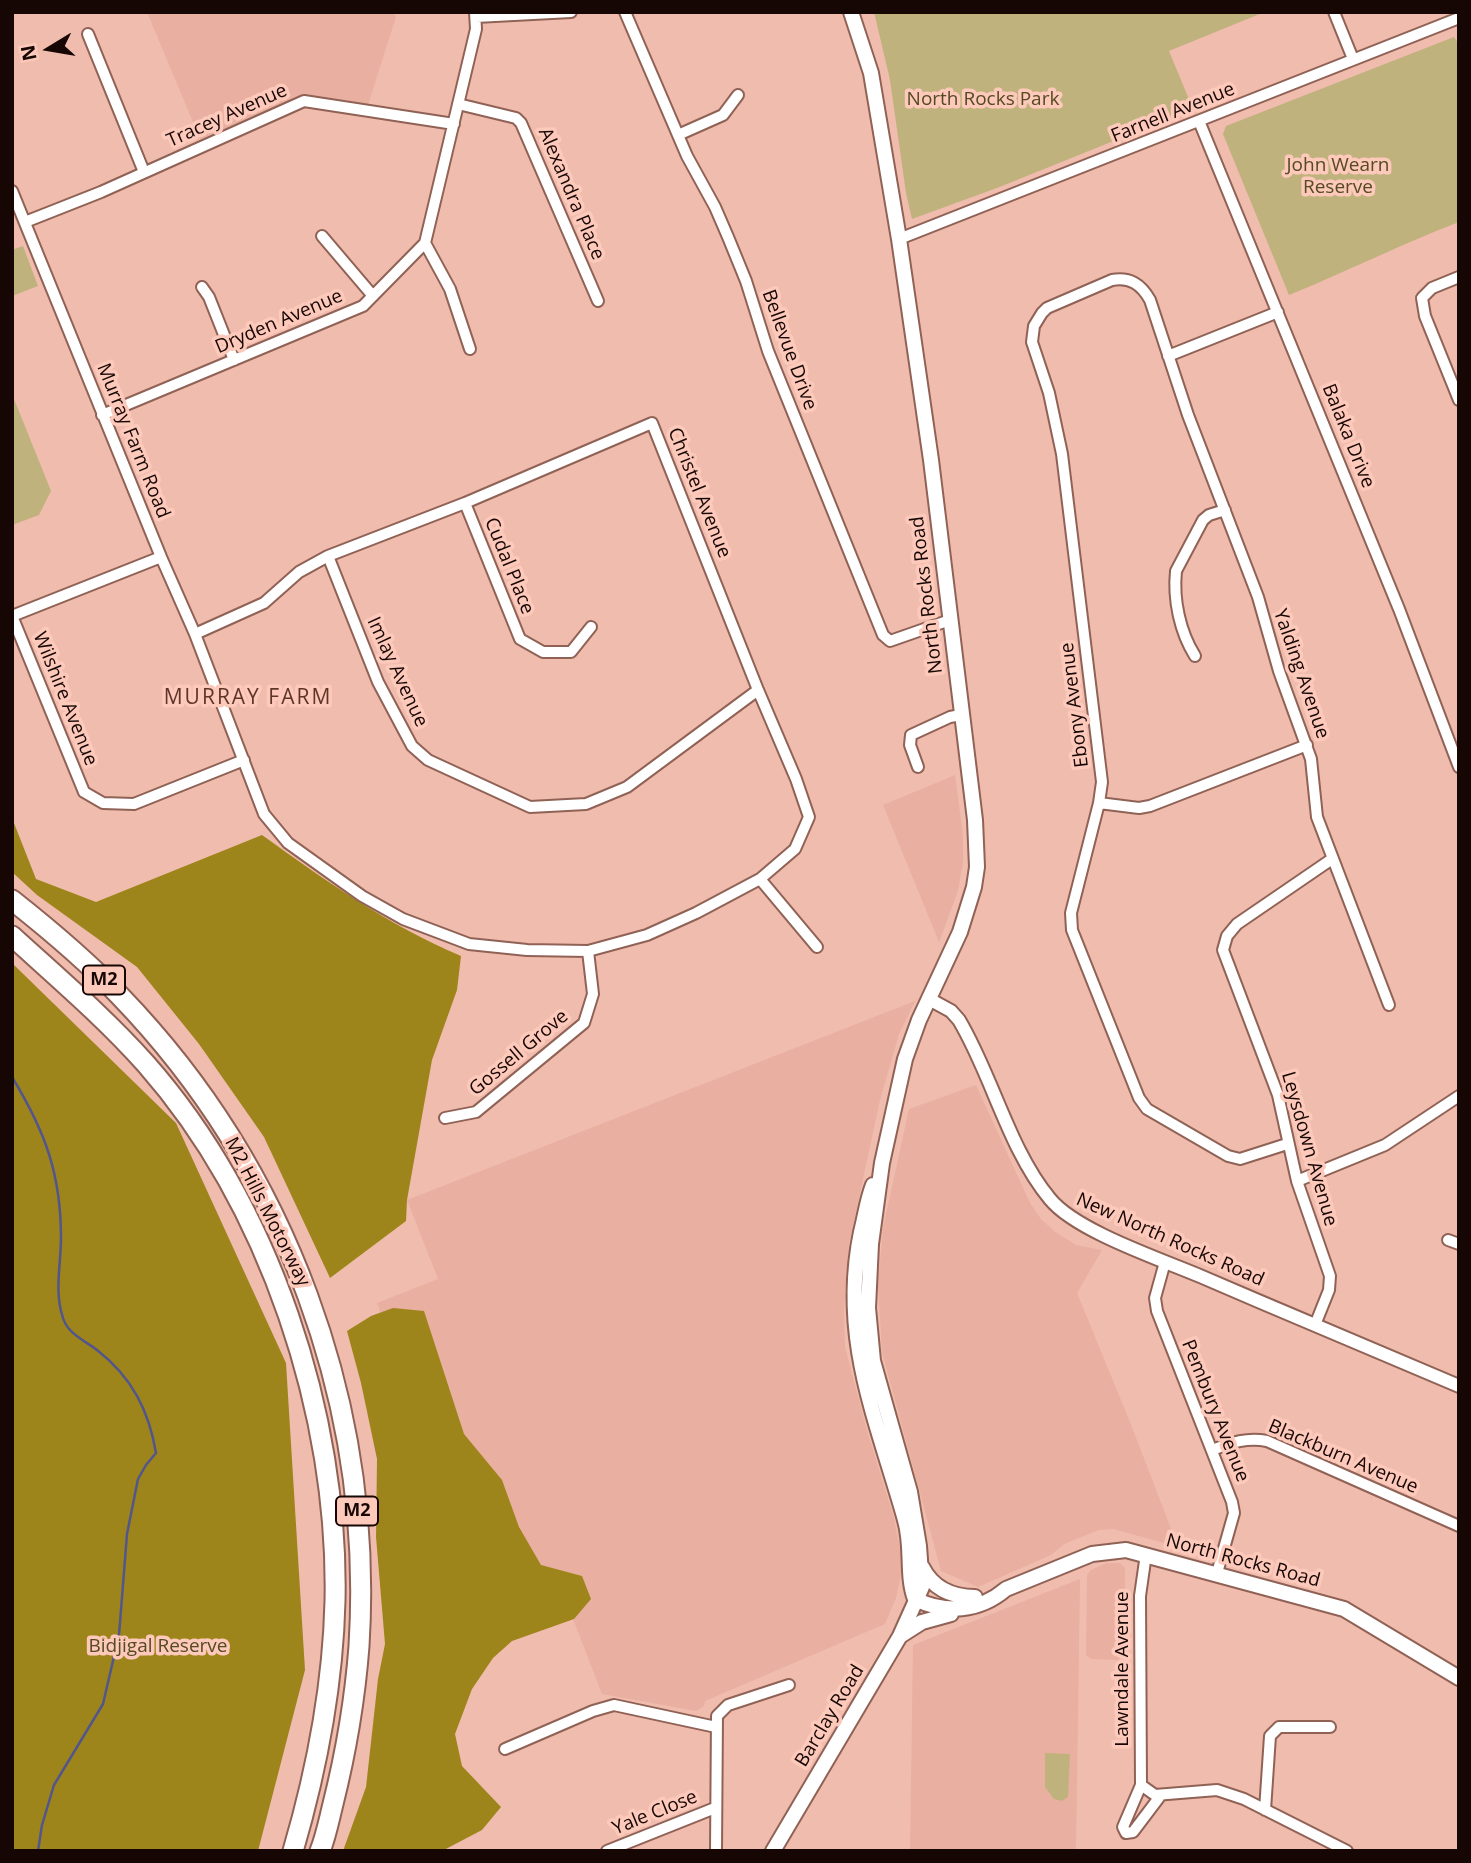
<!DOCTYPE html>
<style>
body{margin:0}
#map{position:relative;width:1471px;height:1863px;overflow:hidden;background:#f0bcae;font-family:"Open Sans",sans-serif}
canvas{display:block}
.frame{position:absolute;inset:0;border:14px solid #170704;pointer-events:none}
.north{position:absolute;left:14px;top:14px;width:70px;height:70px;-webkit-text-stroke:5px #fdc9bb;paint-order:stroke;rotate:259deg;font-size:19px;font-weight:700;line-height:28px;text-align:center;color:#170704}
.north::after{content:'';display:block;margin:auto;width:24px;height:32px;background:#170704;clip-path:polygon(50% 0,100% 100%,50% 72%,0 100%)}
</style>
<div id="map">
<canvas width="1471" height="1863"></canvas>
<div class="frame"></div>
<div class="north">N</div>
</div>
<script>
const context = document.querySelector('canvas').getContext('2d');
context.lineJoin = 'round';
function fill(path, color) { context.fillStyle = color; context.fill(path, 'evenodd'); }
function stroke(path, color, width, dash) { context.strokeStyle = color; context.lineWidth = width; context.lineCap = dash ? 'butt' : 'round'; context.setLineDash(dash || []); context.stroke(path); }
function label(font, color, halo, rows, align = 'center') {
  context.font = font + ' "Open Sans",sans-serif'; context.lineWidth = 7; context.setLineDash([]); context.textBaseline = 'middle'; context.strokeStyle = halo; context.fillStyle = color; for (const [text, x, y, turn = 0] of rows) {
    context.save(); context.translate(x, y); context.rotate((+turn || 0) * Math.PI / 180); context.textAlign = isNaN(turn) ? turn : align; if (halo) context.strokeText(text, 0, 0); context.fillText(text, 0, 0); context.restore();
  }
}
fill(new Path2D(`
 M147,12h247l2,5 -28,88 -54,-8 -12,1 -102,41z
 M955,775l8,60v27l-5,29 -19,51 -56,-137z
 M915,1001l-16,33 -19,66 -31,144 -5,66 1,37 21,80 28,91 7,36 1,16 -6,28 -11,26 -180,77 -1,5 -8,5 -94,-17 -29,-75 -61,22 -135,-338 61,-24 -31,-79z
 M976,1085l54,118 11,16 13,12 22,14 26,5 -25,43 53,129 48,125 -65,-18 -14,1 -35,14 -13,11 -73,32 -37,-16 -59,-219 -4,-68 5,-56 26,-119z
 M1106,1563h14l5,5 -1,86 -6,6 -27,-1 -5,-4 1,-80 4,-5z
 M1080,1579l-4,272h-166l3,-206z`), '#e9afa0');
fill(new Path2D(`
 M874,12h388v1l-93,38 24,58 -196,79 -85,31 -6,-26 -16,-113z
 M1454,37l5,7v178c-58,22 -113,50 -170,73l-66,-161 3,-8z
 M23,246l15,40 -26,10v-46z
 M12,394l39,97 -12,24 -27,10z
 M1045,1753l25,1 -2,43 -6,4 -8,-2 -9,-12z`), '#c0b27d');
fill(new Path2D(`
 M12,818l24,61 60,23 166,-67c64,46 126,90 199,121l-4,34 -25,70 -25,140 -1,21 -76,57 -66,-141 -65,-93 -62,-77 -100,-72 -25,-23z
 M12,963l164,160 110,240 19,307 -47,181h-246z
 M393,1308l31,3 40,123 38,46 17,47 22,38 41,11 9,23 -17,20 -62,22 -19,17 -21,31 -17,45 7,32 39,41 -19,23 -40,21h-99l23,-64 12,-108 7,-35 -9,-107 1,-78 -16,-76 -14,-52 24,-15z`), '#9e851b');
stroke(new Path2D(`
 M12,1077c33,54 49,97 49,161 0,26 -7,54 2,80 5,16 21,22 34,32 35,27 52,61 59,103l-10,12 -8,14 -11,55 -8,101 -16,69 -49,81 -12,40 -4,26`), '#52568c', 2.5);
const minor = new Path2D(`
 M625,12l62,144 28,51 13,30 18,44 22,70 115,284 7,6 60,-21
 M1334,12l19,47
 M476,17l95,-5
 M88,34l56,138
 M458,104l58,14 5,5 77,178
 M1199,121l200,488 60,158
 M678,135l45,-20 15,-20
 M12,191l149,366 34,77 69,180 24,29 74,53 41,23 66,25 58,6 61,1 59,-16 49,-22 64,-34 35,-30 14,-32 -13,-38 -38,-89 -106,-267 -187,80 -137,53 -29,16 -35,31 -69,31
 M25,222l76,-30 203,-91 150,23
 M322,236l51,60
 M899,239l560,-221
 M425,243l25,46 20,60
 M1459,277l-27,11 -10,10 3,18 34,84
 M202,287l7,10 25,63
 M1168,356l110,-44
 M102,415l261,-109 62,-63 51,-214 -1,-17
 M465,503l55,136 23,13h28l20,-25
 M328,556l50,126 34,64 16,14 102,47 56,-3 41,-17 131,-97
 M12,616l72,176 19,11 31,1 110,-44
 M12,616l149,-59
 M1195,656c-15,-24 -22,-56 -19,-85l27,-51 6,-5 16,-5
 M918,767l-8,-22 1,-10 39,-18 11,-2
 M1099,803l40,5 11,-2 157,-61
 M760,879l57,68
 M445,1118l31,-6 108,-89 9,-29 -5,-43
 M1287,1144l-47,15 -12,-3 -81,-47 -8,-11 -67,-168 -1,-17 28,-110 3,-21 -40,-328 -13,-61 -17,-51 2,-16 8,-13 5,-5 65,-28c18,-3 29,4 38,20l38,115 70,182 21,74 32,88 6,58 72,188
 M1297,1181l88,-36 74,-49
 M1448,1240l11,4
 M1165,1262l-10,36 2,13 75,191 2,11 -17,60
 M1315,1325l14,-35 1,-14 -33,-95 -19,-86 -55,-145 4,-14 10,-12 95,-65
 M1212,1450c19,-7 34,-13 55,-9l192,85
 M1146,1554l-6,42 1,189 14,10 62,-5 27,9 103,52
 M505,1749l88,-38 21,-6 102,22
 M1141,1785l-18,42 3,6 7,-1 28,-37
 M1265,1810l5,-74 9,-9h51
 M607,1851l108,-43
 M716,1851l1,-135 11,-11 61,-20`);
const tertiary = new Path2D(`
 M929,999l22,12 8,9c33,55 50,130 91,179 26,32 110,60 150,77 86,37 172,73 259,110`);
const secondary = new Path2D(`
 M873,1185c-6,15 -8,32 -12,47 -22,107 16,188 44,288 8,27 1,55 10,79 31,15 64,13 91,-10l86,-35 34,-4 218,59 115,69
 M922,1567c11,22 30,30 53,30
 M900,1636l22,-14 29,-8
 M773,1851l127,-215 22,-49 -3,-41 -9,-54 -37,-131 -5,-53 3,-64 11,-81 23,-104 14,-39 41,-88 14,-45 3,-20 -2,-47 -44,-360 -32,-221 -28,-166 -20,-61`);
const motorway = new Path2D(`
 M12,900c38,30 75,61 108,96 167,173 254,410 239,650 -4,53 -13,106 -26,158 -4,16 -7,32 -13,47
 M12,936c46,42 93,82 134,128 124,141 193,351 189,537 -2,85 -18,168 -42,250`);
stroke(minor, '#906256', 14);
stroke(tertiary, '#906256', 16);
stroke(secondary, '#906256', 18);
stroke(motorway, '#906256', 23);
stroke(minor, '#fff', 10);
stroke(tertiary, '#fff', 12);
stroke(secondary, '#fff', 14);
stroke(motorway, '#fff', 19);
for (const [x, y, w] of [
 [104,980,42],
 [357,1511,42]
]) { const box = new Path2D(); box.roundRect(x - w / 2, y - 14.5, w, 29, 5); context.fillStyle = '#fdc9bb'; context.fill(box); stroke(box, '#170704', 2); }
label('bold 18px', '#170704', null, [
 ["M2",104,980],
 ["M2",357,1511]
]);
label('19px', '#554a22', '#fdc9bb', [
 ["North Rocks Park",983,100],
 ["John Wearn",1338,166],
 ["Reserve",1338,188],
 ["Bidjigal Reserve",158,1647]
]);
label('19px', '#170704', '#fdc9bb', [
 ["Farnell Avenue",1173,113,-22],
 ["Tracey Avenue",227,116,-24],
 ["Alexandra Place",571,194,67],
 ["Dryden Avenue",279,322,-23],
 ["Bellevue Drive",789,350,70],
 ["Balaka Drive",1348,436,68],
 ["Murray Farm Road",133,441,68],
 ["Christel Avenue",699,493,68],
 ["Cudal Place",509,566,68],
 ["North Rocks Road",927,595,-97],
 ["Imlay Avenue",397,672,65],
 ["Yalding Avenue",1301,674,71],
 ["Wilshire Avenue",65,699,68],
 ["Ebony Avenue",1075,705,-97],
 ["Gossell Grove",519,1053,-40],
 ["Leysdown Avenue",1309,1149,74],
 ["M2 Hills Motorway",267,1212,63],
 ["New North Rocks Road",1170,1240,24],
 ["Pembury Avenue",1215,1411,68],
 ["Blackburn Avenue",1343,1457,23],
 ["North Rocks Road",1243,1561,15],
 ["Lawndale Avenue",1123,1669,-90],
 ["Barclay Road",830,1716,-59],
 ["Yale Close",655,1813,-22]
]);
context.letterSpacing = '2px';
label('21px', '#5f352a', '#fdc9bb', [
 ["MURRAY FARM",248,698]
]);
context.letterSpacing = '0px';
</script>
